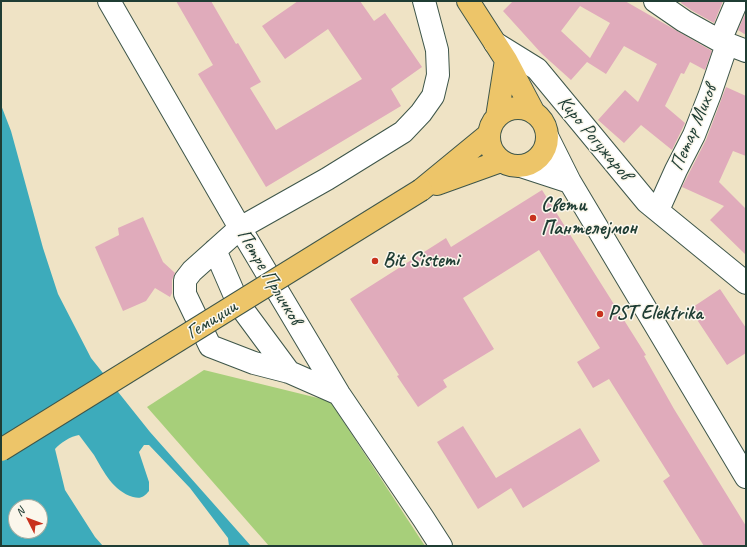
<!DOCTYPE html>
<meta charset="utf-8">
<style>
body{margin:0}
#map{position:relative;width:747px;height:547px;overflow:hidden;background:#efe3c5;font-family:Caveat,sans-serif}
canvas{display:block}
.frame{position:absolute;inset:0;border:2px solid #1f3d34;pointer-events:none}
.north{position:absolute;left:8px;top:499px;width:40px;height:40px;box-sizing:border-box;background:#fbf7ec;border:1px solid #a3ada2;border-radius:50%;rotate:312deg;font-size:11px;font-weight:700;line-height:16px;text-align:center;color:#1f3d34}
.north::after{content:'';display:block;margin:auto;width:14px;height:18px;background:#c8321e;clip-path:polygon(50% 0,100% 100%,50% 72%,0 100%)}
</style>
<div id="map">
<canvas width="747" height="547"></canvas>
<div class="frame"></div>
<div class="north">N</div>
</div>
<script>
const context = document.querySelector('canvas').getContext('2d');
context.lineJoin = 'round';
function fill(path, color) { context.fillStyle = color; context.fill(path, 'evenodd'); }
function stroke(path, color, width, dash) { context.strokeStyle = color; context.lineWidth = width; context.lineCap = dash ? 'butt' : 'round'; context.setLineDash(dash || []); context.stroke(path); }
function label(font, color, halo, rows, align = 'center') {
  context.font = font + ' Caveat,sans-serif'; context.lineWidth = 3; context.setLineDash([]); context.textBaseline = 'middle'; context.strokeStyle = halo; context.fillStyle = color; for (const [text, x, y, turn = 0] of rows) {
    context.save(); context.translate(x, y); context.rotate((+turn || 0) * Math.PI / 180); context.textAlign = isNaN(turn) ? turn : align; if (halo) context.strokeText(text, 0, 0); context.fillText(text, 0, 0); context.restore();
  }
}
fill(new Path2D(`
 M204,370l126,31 95,145h-156l-122,-139z`), '#a7cf7a');
fill(new Path2D(`
 M1,105l10,26 32,117 15,46 33,64 59,74 101,114h-22l-1,-8 -38,-50 -41,-43h-5l-5,7 10,30v9c-5,6 -8,8 -16,6 -20,-6 -29,-25 -39,-42 -5,-7 -10,-13 -15,-20 -8,1 -19,8 -24,14l10,41 30,47 8,9h-102zM16,507h24v24h-24z`), '#3dabbb');
fill(new Path2D(`
 M176,1h35l25,43 2,-1 23,39 -11,6 26,42 86,-51 -34,-50 -43,30 -23,-33 36,-25h62l14,20 11,-8 37,54 -31,22 10,17 -135,81 -68,-113 15,-9z
 M513,1h112l87,50 -7,19 -15,-8 -6,12 -3,-1 -16,33 20,17 -13,27 -31,-25 -17,18 -26,-23 27,-30 13,12 19,-38 -33,-18 -18,28 -19,-12 -16,18 -29,-26 -39,-43zM580,6l30,17 -20,35 -29,-27z
 M682,1h41l-9,22 -23,-13 -10,-7z
 M746,12v23l-8,-5z
 M726,87l20,9v60l-13,-5 -14,31 27,27v46l-36,-35 14,-14 -42,-19 24,-47z
 M542,190l104,165 -2,1 30,53 72,117v20h-42l-41,-65 7,-5 -61,-97 -16,9 -16,-26 23,-14 -61,-98 -76,48 31,51 -51,31 4,7 -29,20 -21,-31 2,-1 -49,-76 96,-61 5,9z
 M143,217l20,45 12,11 -3,7v13l-2,4 -15,-9 -9,13 -23,10 -28,-64 24,-12 -1,-7z
 M720,289l26,39v25l-19,12 -37,-56z
 M463,426l33,52 84,-50 20,33 -77,47 -12,-20 -33,21 -41,-67z`), '#e0abbb');
const minor = new Path2D(`
 M109,1l131,227 99,166 84,124 18,28
 M655,1l29,20 36,20 26,10
 M720,41l17,-40
 M495,43l42,26 110,133 99,81
 M547,136l23,46 176,295
 M521,166l49,16
 M658,210l18,-40 18,-35 16,-41 17,-50
 M215,250l23,53 51,69
 M339,394l-50,-22 -35,-9 -44,-17 -25,-52v-14l7,-9 48,-43 87,-49 76,-47 18,-19 12,-17 5,-21 -1,-25 -13,-49`);
const major = new Path2D(`
 M468,1l38,59 28,53
 M489 137a29 29 0 1 1 58 0a29 29 0 1 1-58 0Z
 M497,117l9,-57
 M437,184l64,-23
 M421,190l67,-55`);
stroke(minor, '#3e564a', 24);
stroke(major, '#3e564a', 24);
stroke(minor, '#fff', 22);
stroke(major, '#edc569', 22);
const majorBridge = new Path2D(`
 M1,450l420,-260`);
stroke(majorBridge, '#3e564a', 24, []);
stroke(majorBridge, '#edc569', 22);
for (const [x, y, r, color] of [
 [533,218,4,"#c8321e"],
 [375,261,4,"#c8321e"],
 [600,314,4,"#c8321e"]
]) { const dot = new Path2D(); dot.arc(x, y, r, 0, 2 * Math.PI); context.fillStyle = color; context.fill(dot); stroke(dot, '#fbf7ec', 1.5); }
label('20px', '#1f3d34', '#fbf7ec', [
 ["Петар Михов",694,128,-67],
 ["Киро Рогужаров",594,138,50],
 ["Петре Прличков",269,277,59],
 ["Гемиџии",212,320,-32]
]);
label('bold 20px', '#1f3d34', '#fbf7ec', [
 ["Свети",541,206],
 ["Пантелејмон",541,229],
 ["Bit Sistemi",383,261],
 ["PST Elektrika",608,314]
], 'left');
</script>
